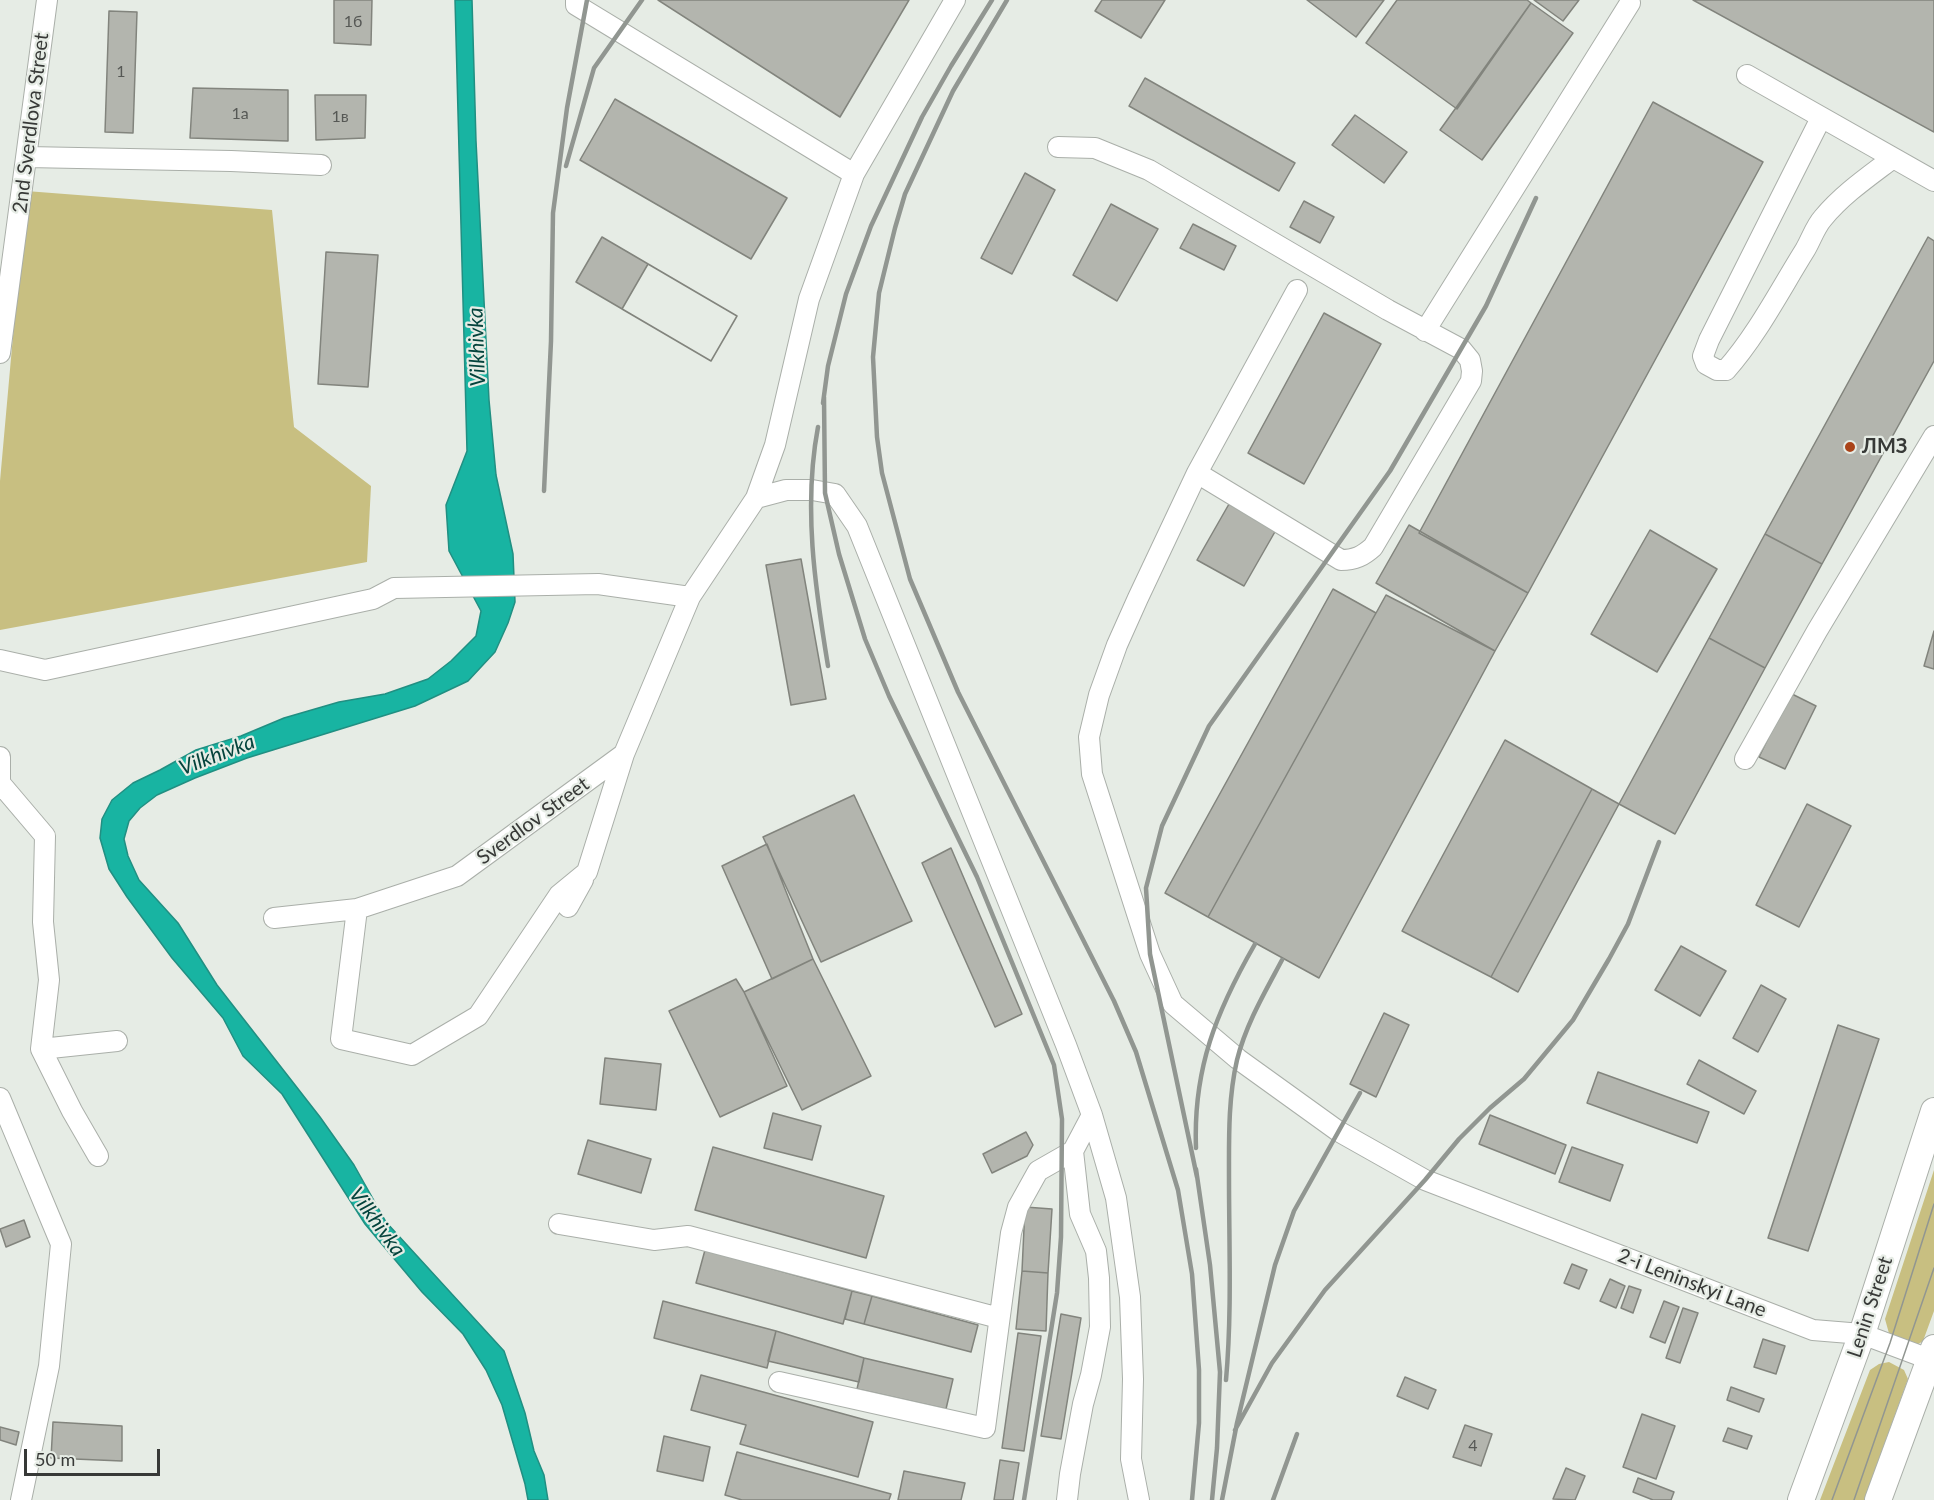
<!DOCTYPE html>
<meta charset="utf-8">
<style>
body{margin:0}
#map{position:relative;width:1934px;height:1500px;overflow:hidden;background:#e6ece5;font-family:Lato,sans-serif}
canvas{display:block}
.scale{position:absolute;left:24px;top:1449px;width:136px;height:27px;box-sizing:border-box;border:3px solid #373937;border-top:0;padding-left:8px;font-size:18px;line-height:21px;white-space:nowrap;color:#373937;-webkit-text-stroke:4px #e6ece5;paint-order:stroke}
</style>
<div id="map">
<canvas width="1934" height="1500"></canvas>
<div class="scale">50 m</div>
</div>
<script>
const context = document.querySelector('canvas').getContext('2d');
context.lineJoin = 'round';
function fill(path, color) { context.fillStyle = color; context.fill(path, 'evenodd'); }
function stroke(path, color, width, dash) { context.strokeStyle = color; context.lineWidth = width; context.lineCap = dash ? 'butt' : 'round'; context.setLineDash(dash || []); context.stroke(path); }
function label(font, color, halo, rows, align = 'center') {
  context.font = font + ' Lato,sans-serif'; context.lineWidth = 4.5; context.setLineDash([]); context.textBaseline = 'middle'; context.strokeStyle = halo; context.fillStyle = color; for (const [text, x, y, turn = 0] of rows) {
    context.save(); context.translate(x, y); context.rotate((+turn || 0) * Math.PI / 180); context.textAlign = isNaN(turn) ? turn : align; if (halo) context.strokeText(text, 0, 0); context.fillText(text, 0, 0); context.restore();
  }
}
fill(new Path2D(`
 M26,191l246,19 22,217 77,59 -4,76 -367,68v-149z
 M1934,1170v141l-11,30 -6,4 -27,-8 -5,-18z
 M1889,1362l15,8 4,9 -44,121h-44l50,-130 9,-6z`), '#c8bf81');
const water = new Path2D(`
 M455,0h17l4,141 13,259 7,75 17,79 2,48 -7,21 -13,29 -27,29 -53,25 -168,52 -52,20 -38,17 -17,13 -11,13 -5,18 4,17 11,24 39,43 39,62 103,132 34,48 32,57 118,129 21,62 9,38 10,24 4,25h-20l-3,-16 -23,-79 -16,-35 -23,-36 -41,-42 -57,-68 -83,-130 -39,-38 -20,-38 -51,-60 -45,-61 -18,-28 -9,-31 2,-19 10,-19 21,-17 27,-13 36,-20 45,-14 43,-18 55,-16 46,-8 43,-15 23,-18 25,-25 5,-25 -32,-60 -3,-46 21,-54z`);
fill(water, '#18b4a2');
stroke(water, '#218f82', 1.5);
const building = new Path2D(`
 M334,0h38l-1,45 -37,-2z
 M658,0h251l-69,117z
 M1102,0h63l-24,38 -46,-27z
 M1307,0h77l-28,37z
 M1397,0h130l4,3 -74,106 -91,-66z
 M1534,0h45l-16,21z
 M1693,0h241v132z
 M1531,3l42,30 -91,127 -42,-30z
 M109,11l28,1 -4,121 -28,-1z
 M1145,78l150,85 -16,28 -150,-85z
 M193,88l95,2v51l-98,-3z
 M315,95h51l-1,43 -49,2z
 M615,99l172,99 -36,61 -171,-99z
 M1653,102l110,60 -235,431 -109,-60z
 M1355,115l52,37 -23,31 -52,-38z
 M1025,173l30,17 -43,84 -31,-16z
 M1304,201l30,16 -14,26 -30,-16z
 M1111,204l47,25 -41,72 -44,-26z
 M1193,224l43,22 -12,24 -44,-22z
 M602,237l135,79 -26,45 -135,-79z
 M1928,237l6,4v120l-112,203 -57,-30z
 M326,252l52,3 -10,132 -50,-3z
 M648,264l89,52 -26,45 -89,-52z
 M1324,313l57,31 -77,140 -56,-31z
 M1229,504l47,26 -32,56 -47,-26z
 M1409,525l119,68 -33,58 -119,-68z
 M1650,530l67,39 -60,103 -66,-38z
 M1765,534l57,30 -57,104 -56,-30z
 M801,559l25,140 -35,6 -25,-140z
 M1333,589l43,24 -168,304 -43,-24z
 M1386,595l109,56 -176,327 -111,-61z
 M1934,631v38l-10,-3z
 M1709,638l56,30 -90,166 -56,-30z
 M1790,693l26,13 -31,63 -26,-12z
 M1505,740l87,49 -101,188 -89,-46z
 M1592,789l27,15 -101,188 -27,-15z
 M854,795l58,126 -91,41 -58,-125z
 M1807,804l44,22 -52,101 -43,-22z
 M767,844l46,115 -41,20 -50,-113z
 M951,848l71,166 -27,13 -73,-164z
 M1681,946l45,25 -26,45 -45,-26z
 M813,959l58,117 -69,34 -58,-118z
 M736,979l8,13 43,94 -67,31 -51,-106z
 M1761,985l25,14 -28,53 -25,-14z
 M1384,1013l25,12 -33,72 -26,-13z
 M1838,1025l41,14 -71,212 -40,-13z
 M605,1058l56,6 -5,46 -56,-6z
 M1699,1060l57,31 -12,23 -57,-30z
 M1598,1072l111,40 -12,31 -110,-40z
 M773,1113l48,13 -9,34 -48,-12z
 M1490,1115l76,30 -11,29 -76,-30z
 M1026,1132l7,13 -6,11 -35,17 -9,-19z
 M588,1140l63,19 -10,34 -63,-19z
 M713,1147l171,49 -18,62 -171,-48z
 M1572,1147l51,18 -13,36 -51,-19z
 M1025,1207l27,2 -4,64 -26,-2z
 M24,1220l6,17 -24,10 -6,-18z
 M705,1250l147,41 -9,33 -147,-41z
 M1572,1264l15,6 -8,19 -15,-6z
 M1022,1271l26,2 -2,58 -30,-2z
 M1610,1279l15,7 -9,22 -16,-7z
 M1629,1286l12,4 -8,23 -12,-5z
 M852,1291l20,5 -8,28 -19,-5z
 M872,1296l106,29 -7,27 -107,-28z
 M663,1301l113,30 -9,37 -113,-30z
 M1664,1301l15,6 -14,36 -15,-6z
 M1683,1308l15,5 -18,50 -14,-5z
 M1061,1314l20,4 -20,121 -20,-3z
 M776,1331l88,27 -5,24 -91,-21z
 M1018,1333l23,3 -17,115 -22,-3z
 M1763,1339l22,7 -9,28 -22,-7z
 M864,1358l89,21 -7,30 -89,-20z
 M701,1375l172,47 -15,55 -118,-33 6,-19 -55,-15z
 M1405,1377l31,13 -8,19 -31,-13z
 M1731,1387l33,12 -5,13 -32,-12z
 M1642,1414l33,12 -19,53 -33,-12z
 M53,1422l69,4v35l-71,-3z
 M1465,1425l27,9 -11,32 -28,-9z
 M0,1427l19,5 -3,13 -16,-5z
 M1728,1428l24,8 -5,13 -24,-8z
 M664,1436l46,11 -7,34 -46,-10z
 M737,1452l154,42 -2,6h-147l-17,-5z
 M1000,1460l19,3 -6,37h-19z
 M1566,1468l19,8 -10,24 -22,-1z
 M904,1471l61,12 -4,17h-63z
 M1638,1478l36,14 -3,8h-18l-20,-8z`);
fill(building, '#b3b5ae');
stroke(building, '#82847d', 1.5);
const minor = new Path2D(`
 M576,0v5l278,169 -45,125 -34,146 -19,53
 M1747,75l187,106
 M1821,118l-112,222 -6,16 3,8 11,6h9c31,-35 54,-80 79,-120 6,-10 10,-23 18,-32 20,-24 45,-41 70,-60
 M1058,147l37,1 54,22 239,140 73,39 9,11 2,11 -1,10 -98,166c-10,9 -18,13 -32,13l-144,-87
 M27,157l204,4 90,4
 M854,174l101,-174
 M1297,290l-100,183 -59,125 -21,47 -18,50 -10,42 3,37 58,180 23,50 65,55 100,72 87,49 388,150 49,4 72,27
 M1425,331l205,-328
 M0,353l47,-353
 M0,660l45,10 328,-71 21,-11 204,-4 92,13 66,-99 30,-8h26l23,4 22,32 209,519 26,70 -19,36 -35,20 -20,36 -7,26 -26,195 -206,-46
 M0,757v32
 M1745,759l72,-128 117,-195
 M0,783l45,53 -2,86 6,58 -8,69 76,-8
 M568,907l15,-27
 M357,909l-16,130 71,16 66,-39 81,-121 28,-23 37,-118
 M274,918l83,-9 100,-33 167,-122 66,-157
 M41,1049l31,62 26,45
 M0,1098l61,146 -12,122 -28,134
 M1092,1115l24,83 14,99 3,82 -2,80 8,41
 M559,1224l95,16 34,-4 311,82
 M1067,1500l3,-26 13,-70 8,-29 9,-48 -1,-49 -3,-27 -16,-37 -7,-63`);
const major = new Path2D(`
 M1801,1500l61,-166 72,-223
 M1878,1500l56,-152`);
stroke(minor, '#aaafa9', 22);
stroke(major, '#aaafa9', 28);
stroke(minor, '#fff', 20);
stroke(major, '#fff', 26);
stroke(new Path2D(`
 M1832,1500l58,-157 44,-139
 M1854,1500l80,-232`), '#919691', 1.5);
stroke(new Path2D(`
 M1007,0l-54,91 -48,103 -10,34 -16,65 -6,64 4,80 5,36 28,106 48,113 156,309 22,51 42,138 14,84 7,96v53l-7,77
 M566,166l28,-98 48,-68
 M824,397l1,96 14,61 26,85 24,57 88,181 77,188 8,54 -1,118 -4,56 -33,207
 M823,403l5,-37 18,-72 25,-68 51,-109 29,-51 41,-66
 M818,427c-15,79 -3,160 10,239
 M544,491l7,-150 2,-128 14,-105 20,-108
 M1196,1148c-3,-79 20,-136 59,-204
 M1196,1169l14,96 10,107 -3,76 -5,52
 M1197,1177l-47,-223 -4,-66 16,-62 47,-100 181,-255 96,-165 50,-108
 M1226,1380c6,-67 3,-135 3,-202 0,-39 -1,-79 8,-118 9,-36 28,-68 45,-100
 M1235,1430l37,-67 53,-73 100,-110 34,-41 31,-31 34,-29 49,-59 36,-61 19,-35 31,-82
 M1222,1500l15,-77 38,-158 19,-54 66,-118
 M1273,1500l24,-66`), '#919691', 4.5);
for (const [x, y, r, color] of [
 [1850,447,6,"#aa441a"]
]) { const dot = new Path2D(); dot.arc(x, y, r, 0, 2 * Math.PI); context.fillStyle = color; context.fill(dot); stroke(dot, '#e6ece5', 2); }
label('16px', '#565855', null, [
 ["1б",353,22],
 ["1",121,72],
 ["1а",240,114],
 ["1в",340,117],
 ["4",1473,1446]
]);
label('20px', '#373937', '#e6ece5', [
 ["2nd Sverdlova Street",31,123,-83],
 ["Sverdlov Street",533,821,-36],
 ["2-i Leninskyi Lane",1692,1283,21],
 ["Lenin Street",1870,1307,-72]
]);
label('bold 20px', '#373937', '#e6ece5', [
 ["ЛМЗ",1862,447]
], 'left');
label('italic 21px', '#04433c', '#e6ece5', [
 ["Vilkhivka",477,347,-92],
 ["Vilkhivka",217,755,-21],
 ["Vilkhivka",377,1222,54]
]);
</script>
